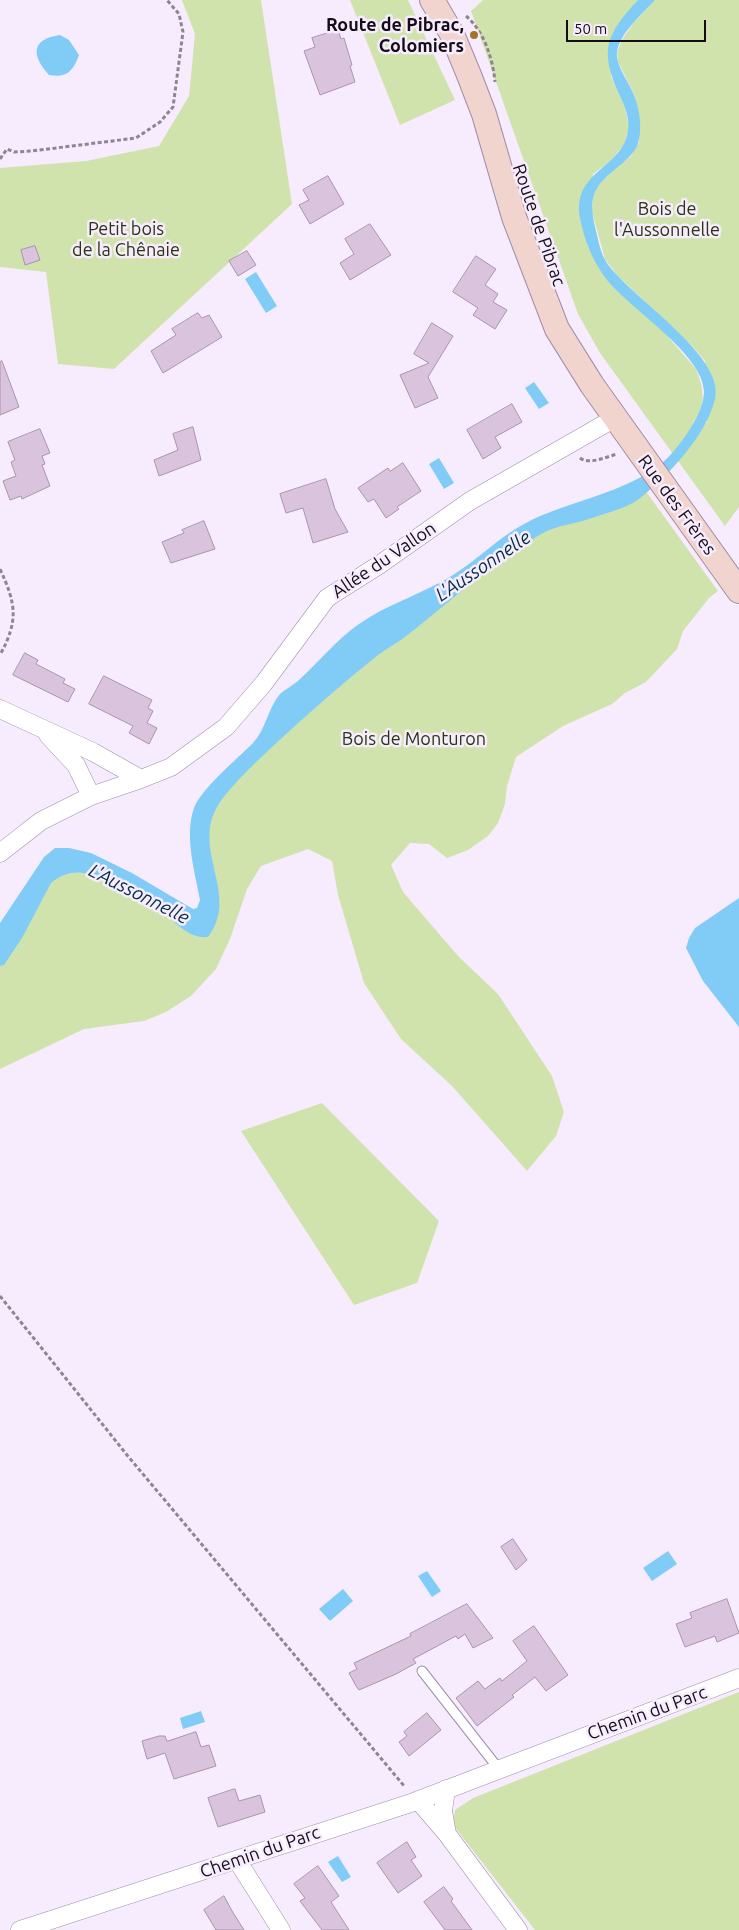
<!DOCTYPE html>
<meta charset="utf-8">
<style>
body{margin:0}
#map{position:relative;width:739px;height:1930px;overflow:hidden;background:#f7ecfd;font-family:Ubuntu,sans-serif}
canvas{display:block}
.scale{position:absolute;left:566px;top:20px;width:140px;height:22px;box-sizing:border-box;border:2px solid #140d17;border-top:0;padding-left:6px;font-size:15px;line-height:18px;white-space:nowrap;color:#140d17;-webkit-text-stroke:4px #f7ecfd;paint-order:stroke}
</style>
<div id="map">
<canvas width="739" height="1930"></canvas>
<div class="scale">50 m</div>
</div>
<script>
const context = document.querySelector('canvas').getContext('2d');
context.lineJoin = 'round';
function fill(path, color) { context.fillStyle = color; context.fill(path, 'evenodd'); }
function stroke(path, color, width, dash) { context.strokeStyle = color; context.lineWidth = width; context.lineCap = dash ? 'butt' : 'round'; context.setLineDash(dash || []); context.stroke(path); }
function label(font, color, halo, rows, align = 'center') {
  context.font = font + ' Ubuntu,sans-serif'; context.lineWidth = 5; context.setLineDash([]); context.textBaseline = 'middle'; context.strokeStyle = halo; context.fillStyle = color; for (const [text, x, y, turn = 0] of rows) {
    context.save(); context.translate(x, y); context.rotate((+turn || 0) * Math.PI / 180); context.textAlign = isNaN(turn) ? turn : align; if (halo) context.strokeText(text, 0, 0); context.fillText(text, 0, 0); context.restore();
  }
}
fill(new Path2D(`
 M182,0h79l31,204 -178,165 -56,-5 -12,-92 -46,-5v-99l86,-7 73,-15 30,-50 6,-62z
 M350,0h58l47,100 -55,25z
 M483,0h155l-25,32 -2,44 14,31 4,21 -5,17 -15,17 -16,12 -6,70 109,125c8,20 11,35 -3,54h14l-2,-62 -12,-14 -76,-72 -12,-16 -13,-47 1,-20 8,-11 30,-25 8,-14v-26l-5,-22 -16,-32 -1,-10 6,-14 12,-17 20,-21h84v507l-14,19 -125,-173 -22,-39 -107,-303z
 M642,486l76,105 -9,7 -26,33 -6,18 -31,33 -21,11 -13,11 -49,22 -47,31 -9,29 -2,18 -7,19 -10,13 -20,14 -21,8 -18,-14 -19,-1 -19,22 12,27 56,65 39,37 54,82 12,36 -8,24 -29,35 -75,-85 -51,-47 -37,-56 -26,-88 -6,-34 -24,-12 -47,17 -14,23 -17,50 -14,30 -25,27 -25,16 -22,9 -60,8 -84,40v-122l59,-94 145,75 -7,-118 141,-143 183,-130z
 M322,1103l117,118 -22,62 -63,22 -113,-174z
 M739,1692v238h-204l-82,-105 2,-15 18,-12z`), '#d0e3ad');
fill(new Path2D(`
 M638,0h17c-13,14 -34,32 -38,51 -2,14 11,29 16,42 6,13 10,35 5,50 -2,8 -9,14 -15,20 -26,21 -36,28 -28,64 3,11 5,26 12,36 23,34 119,93 108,136 -9,37 -46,76 -76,100 -12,9 -33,14 -47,19 -16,6 -35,7 -49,15 -24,13 -47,32 -68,48 -24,18 -47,38 -70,56 -9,7 -18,11 -27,18 -36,29 -72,60 -106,92 -15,14 -47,44 -56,62 -23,42 24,88 -8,128 -21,2 -32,-16 -49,-27 -13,-9 -62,-35 -76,-37 -13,-2 -23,3 -32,10l-29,55 -18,27 -4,1v-43l44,-66 11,-9h14l22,5 41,20 61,36 4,-1 3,-8c-5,-28 -16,-64 -6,-92 7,-19 44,-50 59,-65 13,-14 15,-35 27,-49 5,-5 14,-9 20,-15 19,-17 37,-40 59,-55 28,-20 64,-30 94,-49 24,-15 45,-37 71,-51 45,-25 116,-32 150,-73 12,-15 30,-39 30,-60 -1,-37 -74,-82 -97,-111 -14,-18 -23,-40 -27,-62 -8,-48 44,-50 48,-88 2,-12 -4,-26 -9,-36 -20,-45 -13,-59 19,-94z
 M60,35l9,5 10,15c-6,17 -13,23 -30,20 -18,-20 -18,-36 11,-40z
 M256,272l21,34 -11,7 -21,-34z
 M534,382l15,21 -10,6 -14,-21z
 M439,458l15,25 -10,6 -15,-25z
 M739,898v129l-36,-46 -17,-33 3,-10 6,-10z
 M668,1551l9,13 -25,17 -9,-13z
 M427,1571l14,20 -9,6 -14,-21z
 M343,1589l10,12 -23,20 -11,-12z
 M201,1711l4,11 -22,7 -3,-11z
 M338,1856l13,21 -9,5 -14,-20z`), '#81ccf6');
const building = new Path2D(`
 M338,30l3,9 3,-1 8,27 -2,1 5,16 -35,13 -16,-44 11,-4 -3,-9z
 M328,176l16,28 -34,20 -11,-19 10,-5 -6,-10z
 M370,224l21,31 -41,25 -10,-17 14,-9 -9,-15z
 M35,246l5,14 -15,5 -4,-15z
 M247,251l9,14 -18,11 -9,-15z
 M476,256l20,13 -11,16 13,9 -5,8 14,8 -12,19 -22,-14 5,-7 -25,-16z
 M198,313l4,5 7,-3 13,22 -59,36 -12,-22 25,-16 -4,-6z
 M432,323l21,13 -25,41 10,21 -23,10 -15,-33 29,-12 -15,-9z
 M2,361l17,46 -19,8v-53z
 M512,404l10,18 -27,15 6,11 -18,11 -16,-29z
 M193,427l8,33 -42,16 -5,-16 24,-10 -5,-16z
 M40,429l10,24 -8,3 3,8 -3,1 8,21 -28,13 -1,-3 -11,4 -7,-19 13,-5 -5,-14 4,-2 -7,-18z
 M403,463l18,28 -24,16 2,2 -13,9 -12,-19 -6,3 -10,-14 30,-20 2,3z
 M326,479l9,30 13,23 -35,11 -10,-35 -17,5 -6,-19z
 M204,521l11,28 -44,14 -9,-21 22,-9 -2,-3z
 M25,653l13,7 -2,4 29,15 -2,4 12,6 -7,13 -55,-27z
 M104,676l48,24 -4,8 5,3 -6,12 10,5 -8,16 -20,-11 4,-7 -44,-22z
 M513,1539l14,21 -11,10 -15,-23z
 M727,1599l12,34 -22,9 -2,-6 -30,11 -9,-23 16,-6 -2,-5z
 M467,1604l26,34 -20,10 -8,-14 -7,5 -2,-3 -43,23 3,4 -20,11 -37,16 -3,-4 -7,-13 8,-4 -3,-6 57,-27 -1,-2z
 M534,1626l34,49 -22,16 -11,-14 -23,18 2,2 -37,29 -21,-28 22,-17 7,8 15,-11 2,3 25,-20 -14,-20z
 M427,1713l14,17 -32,26 -10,-14 8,-6 -3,-4z
 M196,1732l5,15 8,-2 7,21 -42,13 -9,-26 -18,6 -5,-18 17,-5h6l2,5z
 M235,1789l4,12 21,-6 5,17 -47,15 -10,-29z
 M407,1842l9,15 -5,3 11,16 -24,17 -21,-30z
 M318,1866l21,30 -8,6 18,28h-27l-22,-29 5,-3 -11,-14z
 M444,1887l9,12 -2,2 21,29h-27l-21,-28z
 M224,1896l8,15 12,19h-28l-12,-20z`);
fill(building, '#dac3dd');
stroke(building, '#a994ad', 1);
const service = new Path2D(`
 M422,1671l76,97`);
const minor = new Path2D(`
 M0,709l93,43 48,27 30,-12 55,-40 38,-44 63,-85 52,-33 91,-64 145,-83
 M91,796l50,-17
 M0,853l41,-32 50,-25 -15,-31 -28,-30
 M446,1789l-3,22 4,23
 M418,1800l29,34 71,96
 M237,1860l44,70
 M20,1930l394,-128 325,-124`);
const secondary = new Path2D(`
 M432,0l20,34 17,41 15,39 30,103 43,112 35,56 147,206`);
stroke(service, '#9f8ea8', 11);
stroke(minor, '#9f8ea8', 19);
stroke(secondary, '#9f8ea8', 26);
stroke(new Path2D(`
 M466,16c18,15 27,43 29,66
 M0,159l7,-10 7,3 18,-1 104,-13 24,-16 13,-15 10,-75 -4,-18 -12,-14
 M580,458c10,7 26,-1 37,-4
 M0,569c16,35 19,51 0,86
 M0,1296l127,159 278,332`), '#8e8592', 3, [4, 2.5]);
stroke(service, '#fff', 9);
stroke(minor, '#fff', 18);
stroke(secondary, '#f1d4cd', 24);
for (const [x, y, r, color] of [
 [474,35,5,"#a6732b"]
]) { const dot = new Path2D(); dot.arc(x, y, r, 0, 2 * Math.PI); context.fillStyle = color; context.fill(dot); stroke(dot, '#f7ecfd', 2); }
label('bold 18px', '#140d17', '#f7ecfd', [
 ["Route de Pibrac,",464,25],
 ["Colomiers",464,46]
], 'right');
label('18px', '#2a3510', '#f7ecfd', [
 ["Bois de",667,209],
 ["l'Aussonnelle",667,230],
 ["Petit bois",126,229],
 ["de la Chênaie",126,250],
 ["Bois de Monturon",414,739]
]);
label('18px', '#140d17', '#f7ecfd', [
 ["Route de Pibrac",539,225,71],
 ["Rue des Frères",677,505,54],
 ["Allée du Vallon",384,560,-34],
 ["Chemin du Parc",647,1713,-20],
 ["Chemin du Parc",260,1852,-19]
]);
label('italic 19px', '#002e43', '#f7ecfd', [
 ["L'Aussonnelle",483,566,-34],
 ["L'Aussonnelle",139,894,27]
]);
</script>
